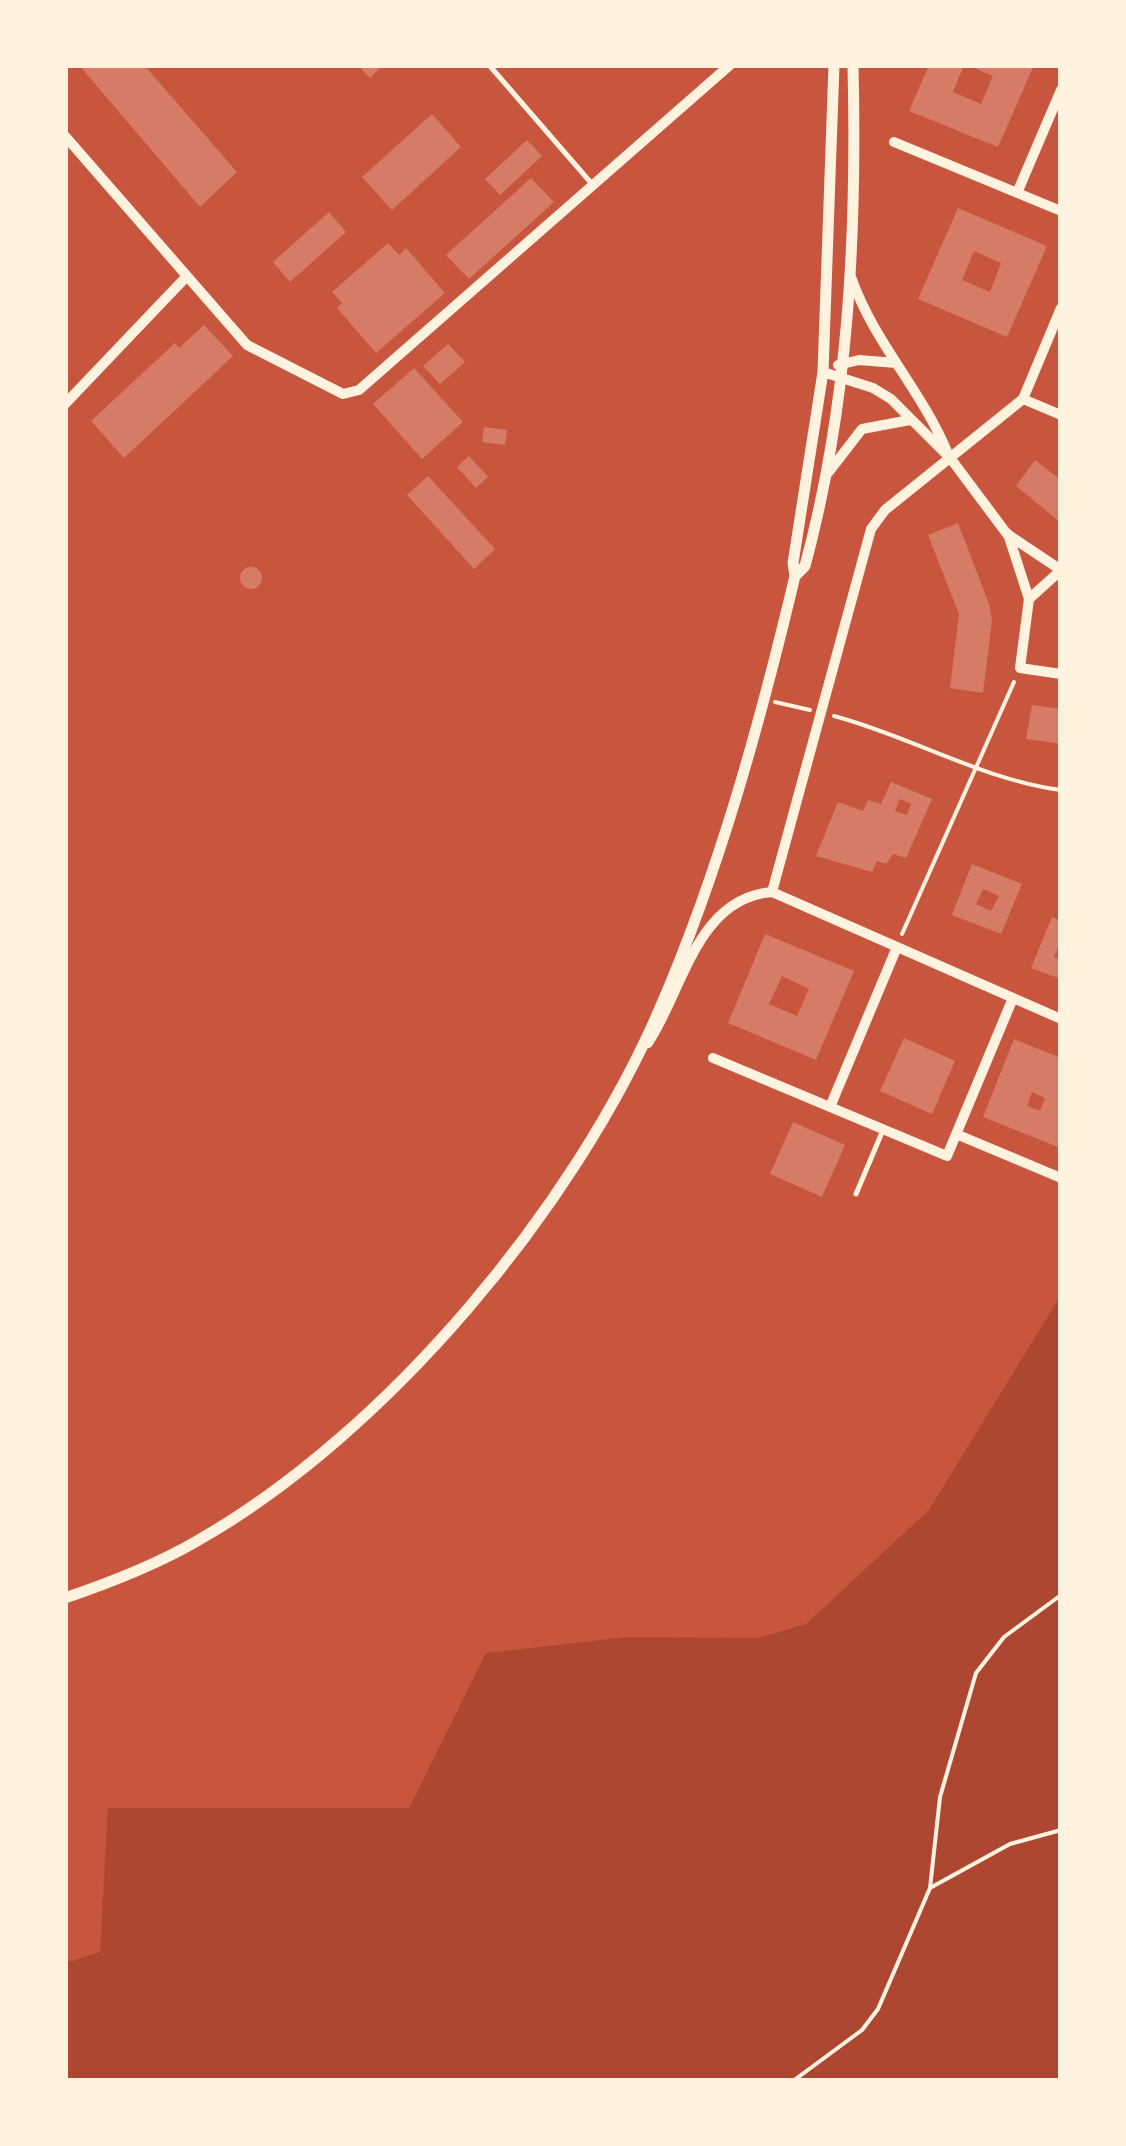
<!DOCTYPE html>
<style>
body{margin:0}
#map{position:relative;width:1126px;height:2146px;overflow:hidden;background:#c8553d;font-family:Signika,sans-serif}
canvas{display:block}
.frame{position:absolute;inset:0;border:68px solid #fff3e0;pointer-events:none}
</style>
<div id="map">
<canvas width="1126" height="2146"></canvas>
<div class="frame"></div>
</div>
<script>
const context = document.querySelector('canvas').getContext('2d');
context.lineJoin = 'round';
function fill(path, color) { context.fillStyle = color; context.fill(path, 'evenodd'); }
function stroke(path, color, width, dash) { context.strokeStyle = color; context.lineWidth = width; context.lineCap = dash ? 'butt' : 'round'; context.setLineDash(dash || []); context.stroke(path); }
fill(new Path2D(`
 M1061,1295v786h-996v-118l35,-11 8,-144h301l77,-155 141,-16 131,1 48,-14 123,-114z`), '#ae4732');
fill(new Path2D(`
 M79,65h65l93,107 -37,35z
 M358,65h25l-13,13z
 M929,65h35l-11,27 28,12 12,-28 -26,-11h67l-36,82 -89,-36z
 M432,114l29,33 -69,63 -30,-33z
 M527,140l15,16 -42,39 -15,-16z
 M531,178l23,24 -85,77 -23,-24z
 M958,208l89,38 -40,91 -89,-38zM974,251l27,12 -11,29 -28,-12z
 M329,212l17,20 -56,50 -17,-20z
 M388,243l11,12 7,-7 39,45 -69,60 -39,-45 5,-5 -10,-11z
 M204,325l29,31 -109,102 -33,-37 84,-78 4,5z
 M448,344l17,18 -25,22 -17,-18z
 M414,368l49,54 -41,37 -49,-55z
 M484,427l23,3 -2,15 -23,-3z
 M469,456l19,21 -12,11 -19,-21z
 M1035,460l26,20v43l-45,-37z
 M428,476l67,73 -21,20 -67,-74z
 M958,523l31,81 3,17 -9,72 -33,-5 9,-74 -31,-79z
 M240 578a11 11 0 1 1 22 0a11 11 0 1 1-22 0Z
 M1032,705l29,4v35l-35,-5z
 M891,782l41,17 -26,59 -13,-4 -7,10 -9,-3 -5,11 -56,-16 22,-54 25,9 5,-11 13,4zM900,799l11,5 -4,11 -12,-4z
 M972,864l50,20 -21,50 -49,-19zM983,889l16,7 -8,15 -15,-7z
 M1052,917l9,4v19l-7,17 7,3v19l-30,-11z
 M765,934l89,37 -38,89 -88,-37zM782,976l27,13 -12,27 -28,-12z
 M904,1038l51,23 -23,53 -52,-23z
 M1014,1039l47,19 -3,89 -75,-30zM1032,1092l13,6 -5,13 -13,-5z
 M793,1122l52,23 -23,52 -52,-23z`), '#d67c66');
stroke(new Path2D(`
 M775,702l35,8
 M834,716c76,20 149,64 227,74
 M902,934l112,-252
 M930,1888l80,-44 51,-14
 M793,2081l69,-51 16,-21 52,-121 10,-91 36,-124 28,-36 57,-42`), '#fff3e0', 4);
stroke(new Path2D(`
 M489,65l103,119
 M856,1194l27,-64`), '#fff3e0', 5);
stroke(new Path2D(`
 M65,136l182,209 96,49 16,-4 371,-325
 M894,142l167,69
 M1017,193l44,-103
 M851,277c23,66 71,113 97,177
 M838,365l21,-5 37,3
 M823,372l50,16 18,11 60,60 56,75 54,36 -32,29
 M1023,399l38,-91
 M65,404l122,-128
 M828,473l34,-44 48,-9
 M1008,534l21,65 -9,69 41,6
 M772,892l99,-363 14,-19 138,-111 38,16
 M648,1043c35,-52 48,-145 124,-151l289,127
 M713,1058l234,98 66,-158
 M830,1107l67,-160
 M956,1134l105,44`), '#fff3e0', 10);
stroke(new Path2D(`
 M795,576l10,-10c44,-163 52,-332 48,-501
 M65,1598c44,-15 91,-33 132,-57 190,-108 377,-333 463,-533 60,-139 100,-285 135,-432l-2,-13 30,-191 11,-307`), '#fff3e0', 11);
</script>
